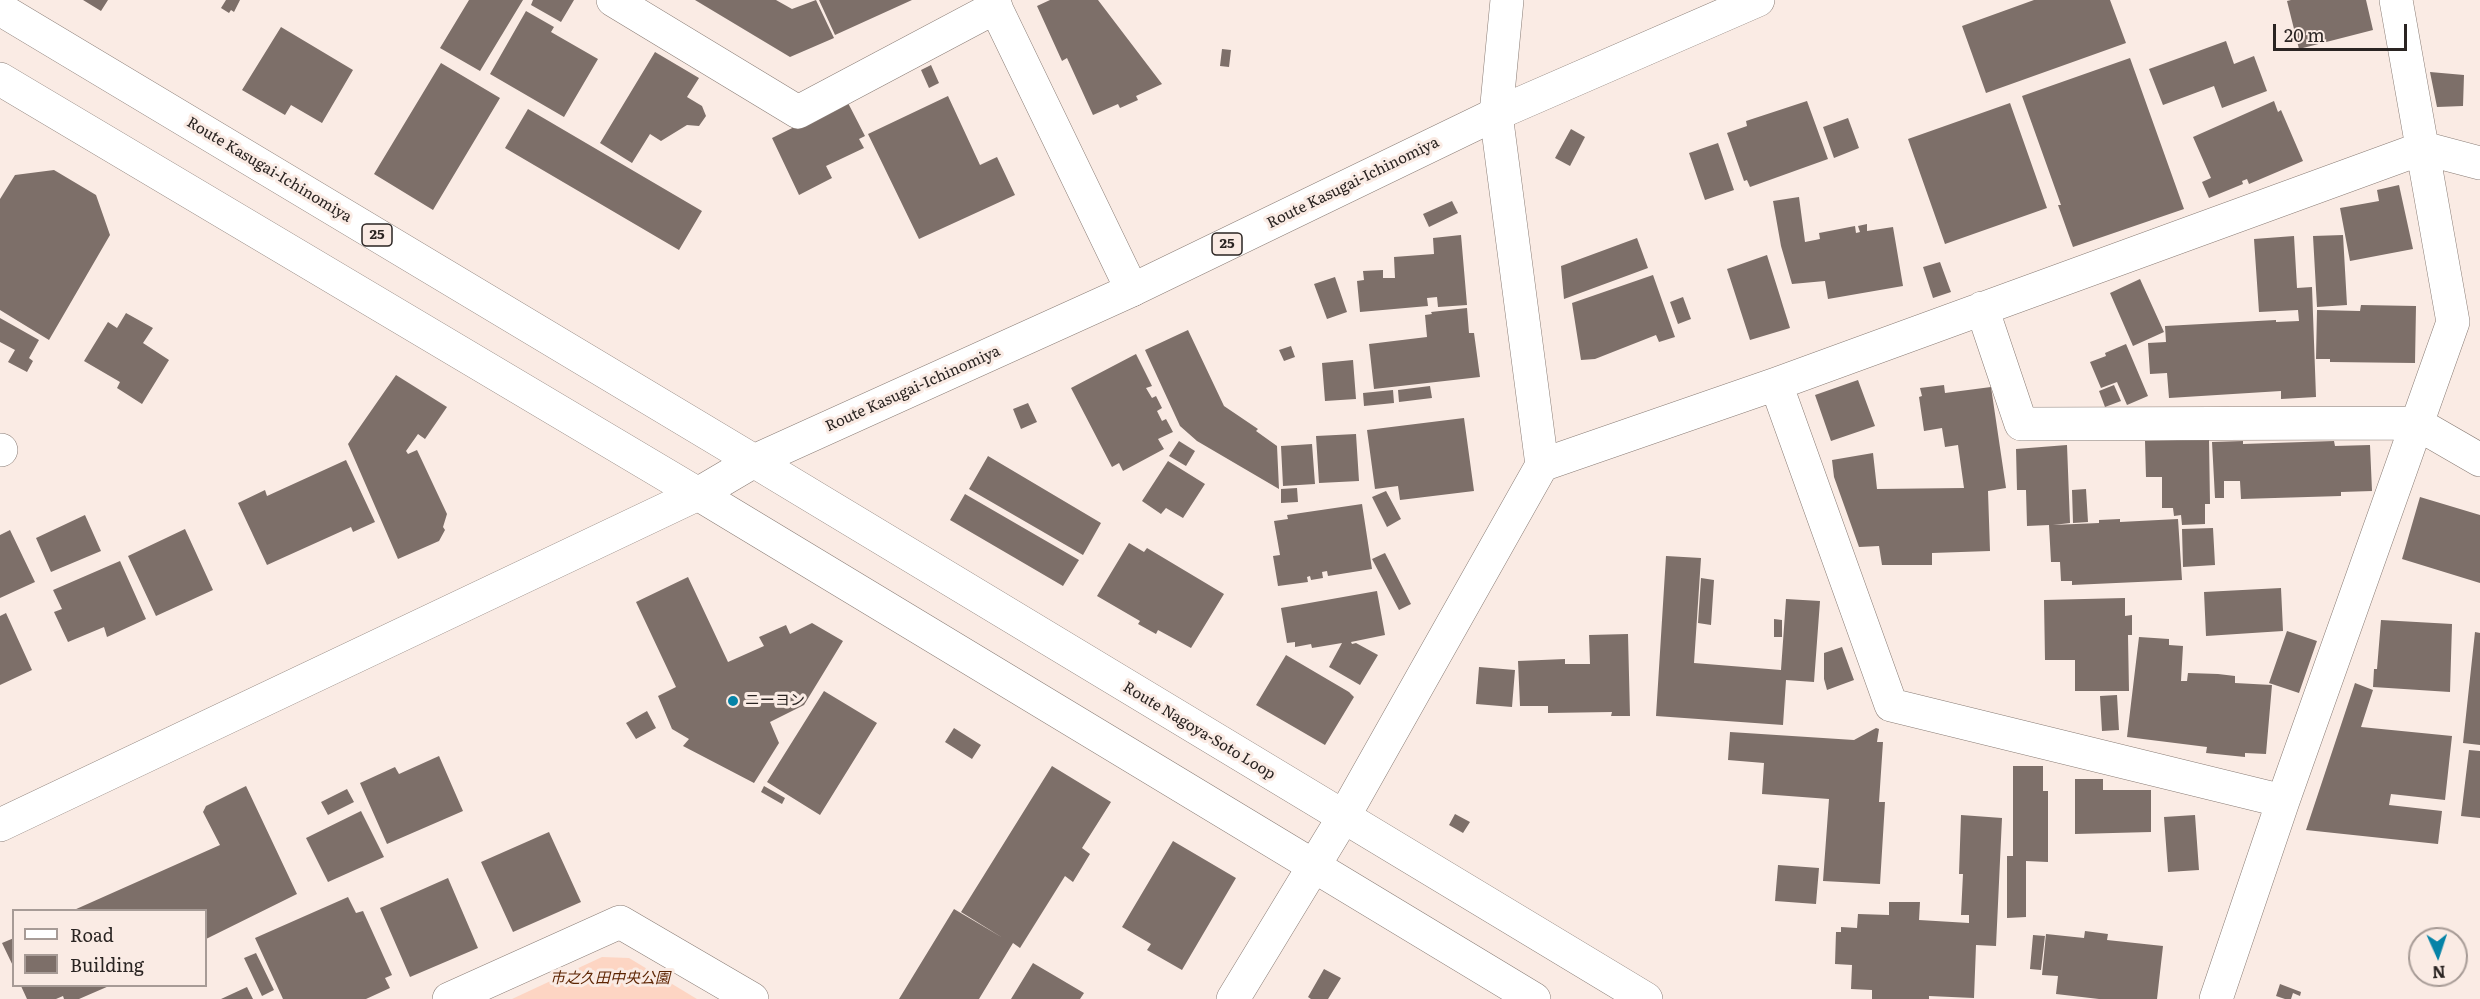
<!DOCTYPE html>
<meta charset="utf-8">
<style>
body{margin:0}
#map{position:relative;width:2480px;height:999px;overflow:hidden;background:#faebe4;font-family:Literata,serif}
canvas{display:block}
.legend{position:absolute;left:12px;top:909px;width:195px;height:78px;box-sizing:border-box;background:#faebe4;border:2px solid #a79b96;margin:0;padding:8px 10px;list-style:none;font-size:18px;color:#2a2422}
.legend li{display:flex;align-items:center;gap:12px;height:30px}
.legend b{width:30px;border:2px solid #a79b96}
.north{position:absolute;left:2408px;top:927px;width:60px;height:60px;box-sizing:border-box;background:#faebe4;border:2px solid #a79b96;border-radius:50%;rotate:177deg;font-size:16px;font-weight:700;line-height:24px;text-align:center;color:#2a2422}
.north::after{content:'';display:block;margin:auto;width:21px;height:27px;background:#0583a7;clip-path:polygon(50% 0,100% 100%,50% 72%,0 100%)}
.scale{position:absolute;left:2273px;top:24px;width:134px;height:27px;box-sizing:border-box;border:3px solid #2a2422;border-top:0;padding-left:8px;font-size:18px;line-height:21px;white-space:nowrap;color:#2a2422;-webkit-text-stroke:4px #faebe4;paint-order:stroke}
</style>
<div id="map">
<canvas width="2480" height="999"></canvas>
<ul class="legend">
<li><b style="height:8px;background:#fff"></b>Road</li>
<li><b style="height:16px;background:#7d6f69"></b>Building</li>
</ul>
<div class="north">N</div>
<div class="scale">20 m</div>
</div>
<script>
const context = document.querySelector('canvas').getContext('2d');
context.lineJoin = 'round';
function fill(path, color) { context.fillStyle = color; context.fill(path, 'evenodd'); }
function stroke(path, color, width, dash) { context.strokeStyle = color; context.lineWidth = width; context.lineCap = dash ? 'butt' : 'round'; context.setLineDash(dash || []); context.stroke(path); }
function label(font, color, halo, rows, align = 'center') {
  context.font = font + ' Literata,"Noto Sans JP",serif'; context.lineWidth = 6; context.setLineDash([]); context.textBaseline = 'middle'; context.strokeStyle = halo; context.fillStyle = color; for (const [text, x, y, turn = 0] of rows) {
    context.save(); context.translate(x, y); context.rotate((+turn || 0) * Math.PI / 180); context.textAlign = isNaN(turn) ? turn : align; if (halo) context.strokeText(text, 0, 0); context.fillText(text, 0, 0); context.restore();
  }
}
fill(new Path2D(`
 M602,957l27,1 68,41h-185z`), '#fdd5c3');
fill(new Path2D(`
 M83,0h25l-7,11z
 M226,0h14l-6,12 -3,-2 -2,3 -8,-5z
 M469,0h54l-43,71 -40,-23z
 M533,0h41l-13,22 -30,-17z
 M695,0h81l16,9 24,-9 18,38 -44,19z
 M819,0h93l-77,35z
 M1050,0h48l64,84 -26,12 2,4 -18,8 -2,-4 -25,11 -26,-57 -5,3 -25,-55z
 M2034,0h76l16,43 -140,50 -24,-67z
 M2291,0h75l7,30 -74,19 -12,-48z
 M526,11l28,16 -3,5 47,27 -34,58 -74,-43z
 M281,27l72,43 -31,53 -31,-18 -6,10 -43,-25z
 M2226,41l8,23 20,-8 13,35 -45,17 -8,-22 -51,19 -14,-36z
 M1222,49l9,1 -2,17 -9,-1z
 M655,52l44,26 -12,19 15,9 4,10 -7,10 -12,-1 -26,16 -11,-7 -18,29 -32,-20z
 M2130,58l54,151 -111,38 -15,-42h3l-39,-109z
 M441,63l59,35 -67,112 -59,-36z
 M931,65l8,18 -10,5 -8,-18z
 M2430,72l34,3 -1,31 -26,1z
 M948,96l32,69 17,-8 18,38 -96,44 -51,-105z
 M847,101l18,35 -6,3 5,9 -38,18 6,12 -33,17 -27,-57z
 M1807,101l21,58 -78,28 -3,-7 -3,1 -17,-48 20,-7 -1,-5z
 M2274,101l4,11 3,-2 22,51 -54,23 -2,-5 -5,2 1,3 -34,14 -7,-16 9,-4 -18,-41z
 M2010,103l37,105 -102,36 -37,-105z
 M528,109l174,102 -23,39 -174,-102z
 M1848,118l11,30 -25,10 -11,-31z
 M1571,129l14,8 -15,29 -15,-8z
 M1718,143l16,47 -29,10 -16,-47z
 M54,170l42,25 14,40 -61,105 -49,-30v-111l15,-24z
 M2399,185l14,64 -63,12 -10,-53 39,-7 -2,-11z
 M1799,197l6,45 15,-3 -1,-6 36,-7 1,7 4,-1 -2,-6 9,-2v7l26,-4 10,59 -75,13 -3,-18 -33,3 -11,-38 -8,-45z
 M1452,201l6,12 -29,14 -6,-13z
 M1461,235l6,70 -29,2 -1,-10 -10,1 1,8 -68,6 -3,-31 7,-1 -1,-9 20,-1v8h12l-1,-21 40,-3 -1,-16z
 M2343,235l4,70 -30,2 -4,-71z
 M2294,236l3,52 15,-1 4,110 -35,2v-8l-112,7 -2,-25 -17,1 -2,-31 18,-1 -1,-16 111,-6v2l23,-1 -1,-11 -39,2 -5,-73z
 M1637,238l11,30 -84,31 -3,-33z
 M1767,255l23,73 -40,12 -23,-71z
 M1940,262l11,30 -18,6 -10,-31z
 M1653,275l22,62 -16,5 -3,-7 -61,24 -14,1 -9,-57z
 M1335,277l12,35 -20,7 -13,-35z
 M2140,279l24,53 -31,14 -23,-53z
 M1683,297l8,22 -13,5 -8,-22z
 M2361,305l55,1 -1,57 -85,-1v-3h-14l1,-49 43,1z
 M1467,308l2,25h5l6,44 -106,12 -5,-45 58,-7 -2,-22 7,-1 -1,-2z
 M126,313l27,15 -10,15 26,17 -27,44 -25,-16 3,-6 -36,-21 24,-39 9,6z
 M0,318l39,22 -10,18 4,3 -6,11 -19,-10 7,-12 -15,-8z
 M1188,330l36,76 34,23 -2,2 21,15 2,43 -82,-48 -17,-15 -35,-76z
 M2126,344l22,52 -21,9 -10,-23 -16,6 -11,-26 16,-6 -1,-3z
 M1291,346l4,11 -11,4 -5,-11z
 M1136,354l16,32 -6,2 6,10 4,-2 6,12 -5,3 5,10 4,-2 7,13 -15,7 6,10 -41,22 -4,-8 -7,4 -41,-79z
 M1353,360l3,39 -31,2 -3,-38z
 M396,375l51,32 -22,32 -7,-5 -12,17 2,3 9,-4 30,64 -4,13 2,3 -6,11 -41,18 -50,-115z
 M1858,380l17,46 -44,15 -16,-46z
 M1944,385l1,8 46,-6 15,101 -18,3 2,60 -58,2v12h-50l-3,-19 -20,1 -25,-70 -2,-17 41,-7 4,36 87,-1 -6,-43 -13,2 -3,-19 -18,3 -5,-34 3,-1 -2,-8z
 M2114,385l7,16 -16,6 -6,-16z
 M1430,386l2,12 -33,4 -1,-12z
 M1393,390l1,13 -30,3 -1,-13z
 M1028,403l9,19 -16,7 -8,-20z
 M1464,418l10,73 -74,9 -2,-14 -23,3 -8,-59z
 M1356,434l3,47 -40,2 -3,-47z
 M2209,439l1,65h-5v20l-23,1 -1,-10 -7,1 -1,-8h-11v-31h-16l-1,-36z
 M1179,441l16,10 -9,15 -17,-10z
 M2243,441v3l91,-3 1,5 35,-1 2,46 -31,1v4l-100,3 -1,-18h-16v17h-9l-3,-56z
 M1312,444l3,40 -32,2 -2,-40z
 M2067,445l3,78 -17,2 46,-2v-3l21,-1v3l58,-3 4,61 -110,5v-4h-11l-1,-19h-9l-2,-37 -22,1 -1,-36h-9l-1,-41z
 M988,456l113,67 -18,32 -114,-66z
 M346,460l29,62 -22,10 -2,-5 -84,38 -29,-62 27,-13 2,6z
 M1168,461l37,23 -22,34 -17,-10 -5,6 -19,-13z
 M1297,488l1,14 -17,1v-14z
 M2086,489l2,33 -15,1 -1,-33z
 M1386,491l15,28 -14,8 -15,-30z
 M965,494l114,66 -16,26 -113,-66z
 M2420,497l60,18v68l-78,-24z
 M1362,504l10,65 -44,7 -1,-5 -5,1 1,6 -12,2 -1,-4 -3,1 1,5 -30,4 -5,-30 7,-1 -6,-34 14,-2 -1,-4z
 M85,515l16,36 -50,21 -15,-34z
 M2213,528l2,37 -32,2 -1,-38z
 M185,529l28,61 -57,26 -28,-60z
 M10,530l25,52 -35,16v-63z
 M1129,543l15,9 3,-4 77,46 -33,54 -33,-18 -2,4 -18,-10 2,-3 -43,-25z
 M1385,553l26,51 -12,6 -27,-51z
 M1666,556l35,2 -7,105 87,7 5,-71 34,2 -6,81 -28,-2 -3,45 -127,-9z
 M120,561l26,58 -39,18 -3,-10 -36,15 -14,-30 8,-3 -9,-19z
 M688,577l40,85 36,-16 -5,-9 27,-12 4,9 22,-11 31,18 -39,64 -34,17 9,21 -25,40 -71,-37 6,-7 -17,-10 -14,-33 18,-9 -40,-85z
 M1701,578l13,2 -3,45 -13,-2z
 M2281,588l2,43 -77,5 -2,-44z
 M1377,591l8,44 -34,7 1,2 4,-1 22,12 -18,30 -31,-18 13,-24 -30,5 -1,-4 -16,3v-5l-8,1 -6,-35z
 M2125,598v18l7,-1v20h-4l1,56h-54v-31h-30l-1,-60z
 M6,613l26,57 -32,15v-69z
 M1774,619l8,1v17h-8z
 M2381,620l71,4 -2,68 -77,-5 1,-18h3z
 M2287,631l30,10 -18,52 -30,-10z
 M2475,632l5,1v112l-17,-2z
 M1628,634l2,82h-19l1,-4 -64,1v-7h-28l-2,-45 47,-2v5h25l-1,-29z
 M2139,637l30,2v6l14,1 -2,35h6l1,-8 30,1 17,2v7l37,2 -6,69 -21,-1v4l-39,-4 1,-6 -80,-10z
 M1842,647l12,33 -27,10 -3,-11v-26z
 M1286,655l63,37 5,5 -29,48 -69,-40z
 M1479,667l36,3 -3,37 -36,-3z
 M2355,683l18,7 -12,37 91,9 -7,64 -54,-6 -2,11 53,6 -4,33 -132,-14z
 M824,691l53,32 -57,92 -53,-33z
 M2117,695l2,35 -17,1 -2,-35z
 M647,711l9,17 -20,11 -10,-16z
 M954,728l27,17 -9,14 -27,-17z
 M1876,728l3,1 -2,13h6l-4,60h6l-5,82 -57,-3 6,-82 -67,-5 2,-31 -36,-3 2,-28 124,8z
 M2469,750l11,1v67l-19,-2z
 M439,756l24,55 -76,33 -27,-61 35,-16 4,7z
 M1052,766l59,36 -29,46 8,6 -17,28 -8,-6 -45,72 -7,-5 -34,56h-80l55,-90 49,29 -42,-26z
 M2013,766h30v25h5v71l-22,-1v56l-19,1v-62h6z
 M2075,779h28v11h48v42l-76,2z
 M246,786l51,108 -91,45v-29h-132l146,-65 -17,-33 3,-6z
 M764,786l21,12 -3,6 -21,-12z
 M347,789l7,13 -26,13 -7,-13z
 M361,811l23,46 -56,25 -22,-44z
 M1455,814l15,8 -7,11 -14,-8z
 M1961,815l41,3 -6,128 -20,-1 -2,53 -45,-2v3h-57v-9l-21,-1 1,-24 -17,-1 1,-32h5v-5l16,1 1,-14 31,1v-13h31l-1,18 50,3v-8h-8l2,-41h-4z
 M2195,815l4,55 -31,2 -4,-55z
 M549,832l32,70 -68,30 -32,-70z
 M1173,841l63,37 -54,92 -35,-20 4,-6 -29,-17z
 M1778,865l41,3 -3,36 -41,-3z
 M448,878l30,70 -68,29 -30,-69z
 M348,897l8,16 7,-2 29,64 -7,3 5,10 -24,11h-83l-28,-61z
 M2085,931l23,3 -1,6 56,6 -6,53h-58l-43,-5 2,-18 -16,-1 4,-41 38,4z
 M2033,935l12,1 -4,34 -11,-1z
 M14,938v30l-12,-25z
 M256,953l18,37 -12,6 -18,-38z
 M1033,963l51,30 -4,6h-69z
 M1324,969l17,9 -13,21h-17l-3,-2z
 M2280,984l21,8 -1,4 -7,-3 -2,6h-6l-9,-3z
 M21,986h88l-30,13h-15l-1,-3 -7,3h-29z
 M247,987l6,12h-32z`), '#7d6f69');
const minor = new Path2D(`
 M613,0l185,112 198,-105
 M992,0l140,290
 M1982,308l39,116 395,-1 64,37
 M1776,384l115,321 392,96
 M0,450h1
 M1542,465l234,-81 647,-236 57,15
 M449,999l171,-77 132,77
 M2216,999l67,-198 170,-479 -57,-322`);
const tertiary = new Path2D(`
 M0,825l698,-331
 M1233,999l110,-181 199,-353 -46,-351 11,-114`);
const secondary = new Path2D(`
 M754,461l892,538
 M698,494l836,505`);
const primary = new Path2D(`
 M0,9l754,452
 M0,79l698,415 56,-33 378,-171 364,-176 262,-114`);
stroke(minor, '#897c75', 34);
stroke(tertiary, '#897c75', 34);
stroke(secondary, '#897c75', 34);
stroke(primary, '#897c75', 34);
stroke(minor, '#fff', 33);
stroke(tertiary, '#fff', 33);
stroke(secondary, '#fff', 33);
stroke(primary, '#fff', 33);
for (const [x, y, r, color] of [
 [733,701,6,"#0583a7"]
]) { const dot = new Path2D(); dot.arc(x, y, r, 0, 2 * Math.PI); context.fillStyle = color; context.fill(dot); stroke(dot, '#faebe4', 2); }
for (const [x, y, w] of [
 [377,235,30],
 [1227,244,30]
]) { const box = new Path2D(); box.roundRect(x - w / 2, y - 11, w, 22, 4.5); context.fillStyle = '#faebe4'; context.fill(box); stroke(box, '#2a2422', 1.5); }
label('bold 14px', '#2a2422', null, [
 ["25",377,235],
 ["25",1227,244]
]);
label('15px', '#2a2422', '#faebe4', [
 ["Route Kasugai-Ichinomiya",269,170,31],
 ["Route Kasugai-Ichinomiya",1353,183,-26],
 ["Route Kasugai-Ichinomiya",913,389,-24],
 ["Route Nagoya-Soto Loop",1199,731,31]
]);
label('15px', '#2a2422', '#faebe4', [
 ["ニーヨン",745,701]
], 'left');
label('italic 15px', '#5d2503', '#faebe4', [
 ["市之久田中央公園",610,979]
]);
</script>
